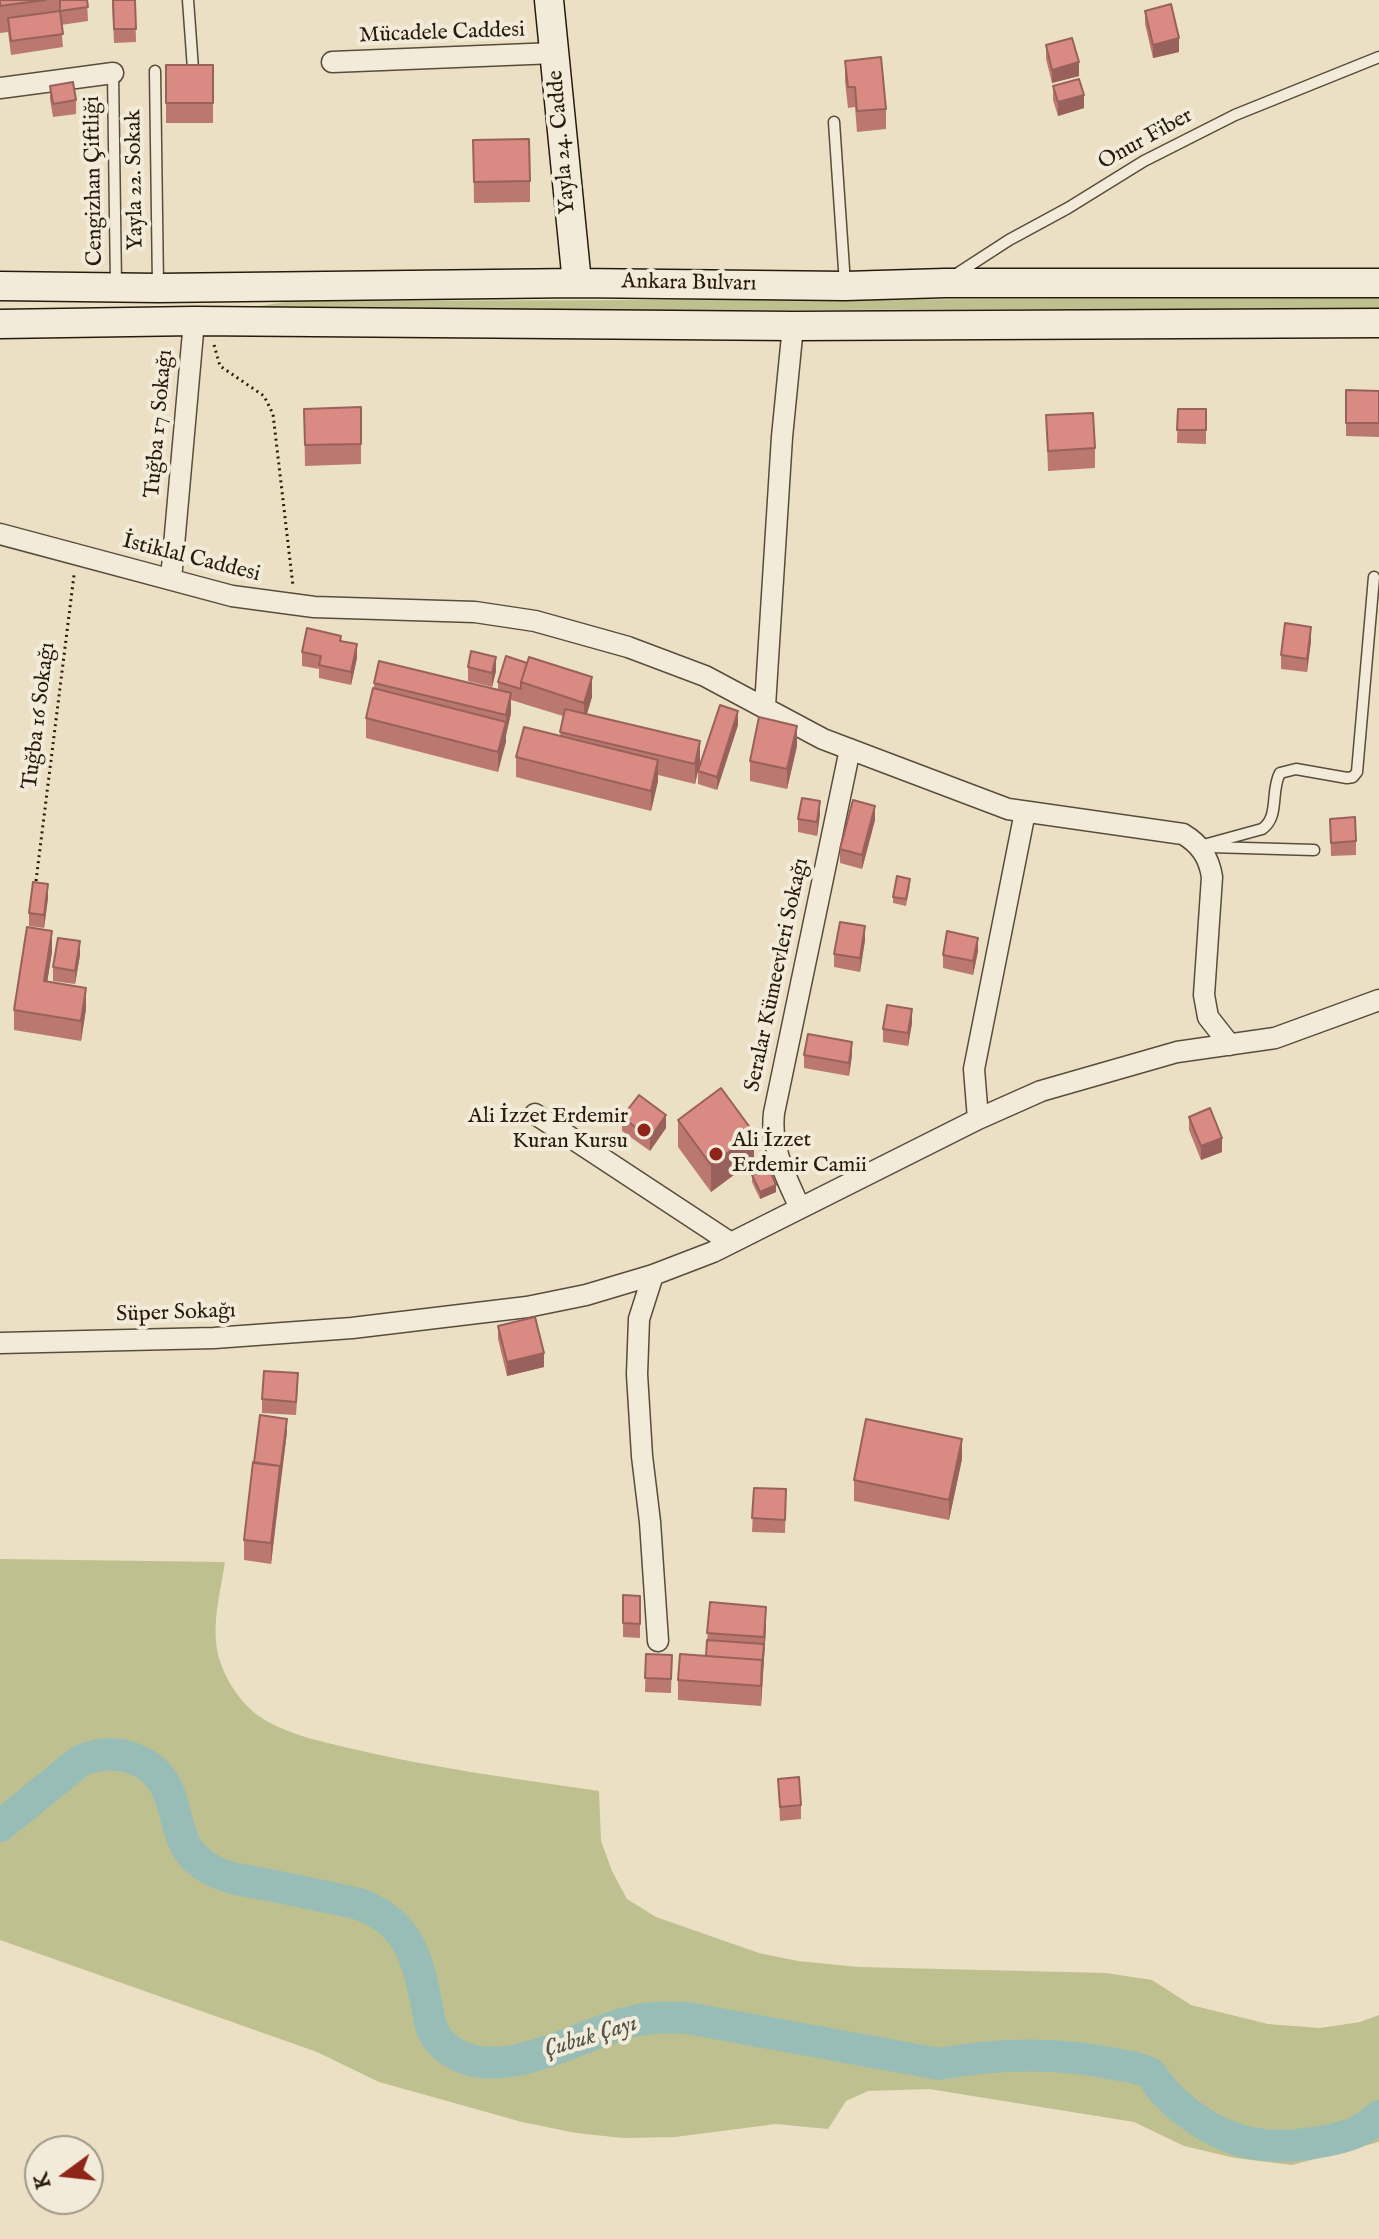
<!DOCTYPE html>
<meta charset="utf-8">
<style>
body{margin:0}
#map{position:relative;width:1379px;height:2239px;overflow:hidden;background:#ebe0c4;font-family:"IM FELL English",serif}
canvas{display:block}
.north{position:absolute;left:24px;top:2135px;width:80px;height:80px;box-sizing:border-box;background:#f2ebd9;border:2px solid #a19887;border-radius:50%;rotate:255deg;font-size:22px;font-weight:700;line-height:32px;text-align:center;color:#271b0d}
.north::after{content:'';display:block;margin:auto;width:28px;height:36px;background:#8f2418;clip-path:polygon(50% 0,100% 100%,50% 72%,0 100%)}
</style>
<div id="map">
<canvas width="1379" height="2239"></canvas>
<div class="north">K</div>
</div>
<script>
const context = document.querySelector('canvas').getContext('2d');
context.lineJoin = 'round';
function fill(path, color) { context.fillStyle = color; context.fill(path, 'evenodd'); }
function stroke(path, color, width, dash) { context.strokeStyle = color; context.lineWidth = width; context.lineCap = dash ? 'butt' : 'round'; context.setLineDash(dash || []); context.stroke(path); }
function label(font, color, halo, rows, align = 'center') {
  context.font = font + ' "IM FELL English",serif'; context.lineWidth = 8; context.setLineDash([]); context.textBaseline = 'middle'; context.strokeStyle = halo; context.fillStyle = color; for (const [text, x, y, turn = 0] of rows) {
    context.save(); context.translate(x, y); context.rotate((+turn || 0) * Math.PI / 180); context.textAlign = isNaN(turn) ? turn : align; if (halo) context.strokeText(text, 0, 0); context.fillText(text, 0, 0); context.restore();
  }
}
fill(new Path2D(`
 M1379,298v10l-1087,4 -39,-5 39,-6z
 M0,1559l225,3c-5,33 -16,70 -4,102 6,18 20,38 35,50 27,20 64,27 97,35 81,19 164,30 246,42l2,50 11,30 15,28 29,18 103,36 39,8 61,6 247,6 46,7 39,25 77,19 52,4 40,-6 19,-7v127l-87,23 -57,-7 -51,-12 -50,-24 -205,-33 -61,2 -22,10 -18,28 -52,-5 -101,13 -52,1 -47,-5 -54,-11 -143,-40 -62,-30 -317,-112z`), '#bfc08f');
stroke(new Path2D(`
 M0,1826l80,-65c35,-15 76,-4 90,35 11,31 7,54 40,73 17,10 39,12 59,16 30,6 60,12 90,19 57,21 60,65 71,118 3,13 10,22 21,29 48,34 126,-15 175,-28 20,-6 40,-6 61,-5l252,46c59,-11 117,-12 176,0 10,2 26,4 35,9 4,3 8,11 11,15 8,9 17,18 27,25 44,34 84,38 137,28 21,-4 39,-9 54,-25`), '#98bdb6', 32);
const lane = new Path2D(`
 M188,0l5,69
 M155,71l3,215
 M113,73l3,213
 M834,122l11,162
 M955,275l54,-35 59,-32 76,-47 91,-46 144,-58
 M1200,846l62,-17c18,-12 8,-38 18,-56l16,-4 51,9 6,-1 4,-5 17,-195
 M1210,847l104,3`);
const street = new Path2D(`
 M332,62l223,-9
 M0,88l113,-15
 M0,534l232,62 82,11 161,5 60,9 93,26 77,29 118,63 185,70 175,25c17,10 26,23 29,43l-8,118 4,22 22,28
 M171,579l23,-258
 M765,706l17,-269 11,-111
 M535,1114l196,129
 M978,1119l-4,-50 51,-257
 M800,1208c-14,-31 -30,-60 -26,-95l76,-364
 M653,1275l-14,44 -2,55 5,82 8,66 8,119
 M0,1343l214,-5 138,-10 175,-21 59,-12 67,-20 60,-23 265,-133 63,-28 136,-39 98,-14 104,-38`);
const secondary = new Path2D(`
 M549,0l28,283
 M0,286l158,2 419,-5 268,3 100,-3h434
 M0,324l194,-3 599,5 586,-3`);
stroke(lane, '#584c3b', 13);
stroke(street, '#584c3b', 23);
stroke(secondary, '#271b0d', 31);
stroke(new Path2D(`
 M214,345l6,21 44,30 9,18 20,172
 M36,881l38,-306`), '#271b0d', 3, [2, 4]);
stroke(lane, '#f2ebd9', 10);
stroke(street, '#f2ebd9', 20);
stroke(secondary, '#f2ebd9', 28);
fill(new Path2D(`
 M0,0h87l1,21 -27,4 2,22 -52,8 -3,-23 -8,1z
 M112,0h23l1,42 -22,1z
 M1145,11l34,41 -26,6 -8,-34z
 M1046,45l33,31 -27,7 -6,-24z
 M845,61l41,48v20l-29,3 -2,-25 -7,1 -3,-27z
 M166,65h47v58h-47z
 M50,86l26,14v14l-23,3 -3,-18z
 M1053,86l31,22 -26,8 -5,-16z
 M473,140l57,41v21l-56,1z
 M1346,390l33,1v46l-33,-1z
 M361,407v57l-56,2 -1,-57z
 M1178,409h28v35l-29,-1z
 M1046,415l49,33v20l-47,3z
 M341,641l16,17 -6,27 -32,-7v-9l-17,-3v-14z
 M1311,641l-4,31 -26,-3v-14z
 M506,656l86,41 -5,17 113,48 -5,22 -37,-9v6l-7,30 -135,-34v-20l44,-21 3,-20 -52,-16v13l-13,59 -132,-34v-20l8,-29v-6l124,7v-8z
 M468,667l28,4 -4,16 -24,-6z
 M738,725l-21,65 -19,-6v-13z
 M797,746l-10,43 -37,-8v-20z
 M820,814l-3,22 -19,-4v-13z
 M1330,819l26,22v14l-25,1z
 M875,820l-13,49 -22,-6v-14z
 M910,886l-4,20 -13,-3v-6z
 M48,898l-4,30 -15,-2v-13z
 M865,940l-5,32 -26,-5v-13z
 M978,951l-5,24 -30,-7v-13z
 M52,952l-5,30 39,27 -5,32 -67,-11v-20z
 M80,955l-5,29 -22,-3v-14z
 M912,1023l-4,23 -25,-4v-13z
 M804,1055h48l-3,21 -45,-8z
 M622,1117l44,11 -16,23 -28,-20z
 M1189,1117l33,35 -21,8 -12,-30z
 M678,1120l76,40 -43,32 -33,-45z
 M752,1175l24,17 -16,7 -8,-17z
 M498,1326l46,41 -37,9 -9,-37z
 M298,1387l-2,28 -34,-2v-14z
 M287,1432l-16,132 -27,-4v-20z
 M962,1459l-13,61 -95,-19v-21z
 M754,1488l32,1 -1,44 -33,-1z
 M623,1595l17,1v42l-17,-1z
 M710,1602l56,25 -5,79 -83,-6v-20l28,-24z
 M646,1654l26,1 -1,38 -26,-1z
 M778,1779l23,26v14l-21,2z`), '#bb7871');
fill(new Path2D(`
 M1179,38v14l-26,6v-13z
 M1079,62v14l-27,7v-13z
 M1084,95v13l-26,8v-14z
 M1311,627v14l-4,31v-13z
 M357,644v14l-6,27v-13z
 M496,657v14l-4,16v-14z
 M592,677v20l-8,26v-20z
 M511,693v20l-5,22v-20z
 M738,711v14l-21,65v-13z
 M506,722v20l-8,30v-20z
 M797,726v20l-10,43v-20z
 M700,741v21l-5,22v-20z
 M658,760v21l-7,30v-20z
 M820,801v13l-3,22v-14z
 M875,806v14l-13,49v-14z
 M48,884v14l-4,30v-13z
 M865,926v14l-5,32v-14z
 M52,931v21l-8,50v-21z
 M978,938v13l-5,24v-14z
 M80,941v14l-5,29v-13z
 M86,988v21l-5,32v-20z
 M912,1009v14l-4,23v-13z
 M852,1042v13l-3,21v-13z
 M666,1115v13l-16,23v-13z
 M754,1133v27l-43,32v-27z
 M1222,1138v14l-21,8v-14z
 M776,1185v7l-16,7v-7z
 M544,1353v14l-37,9v-14z
 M287,1419v13l-7,54v-14z
 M962,1439v20l-13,61v-20z
 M280,1466v20l-9,78v-21z
 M766,1607v20l-5,79v-20z`), '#98615c');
const building = new Path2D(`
 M0,0h45l-45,6z
 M60,0h27l1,7 -28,4z
 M113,0h22l1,29h-22z
 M1171,4l8,34 -26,7 -8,-34z
 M60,11l3,23 -52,7 -3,-23z
 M1072,38l7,24 -27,8 -6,-25z
 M881,57l5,52 -29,2 -2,-24h-7l-3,-26z
 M166,65h47v38h-47z
 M1079,79l5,16 -26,7 -5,-16z
 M73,82l3,18 -23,4 -3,-18z
 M529,139l1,42 -56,1 -1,-42z
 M1346,390l33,1v32h-33z
 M361,407v37l-56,1 -1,-36z
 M1178,409h28v21h-29z
 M1093,413l2,35 -47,3 -2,-36z
 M1285,623l26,4 -4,32 -26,-4z
 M307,628l34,8 -1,5 17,3 -6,28 -32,-7 2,-9 -19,-4z
 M471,651l25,6 -4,16 -24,-6z
 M506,656l21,7 -6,19v7l-23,-7z
 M529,657l63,20 -8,26 -63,-21z
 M379,661l132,32 -5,22 -132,-32z
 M373,688l133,34 -8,30 -132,-34z
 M720,705l18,6 -21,66 -19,-6z
 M565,709l135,32 -5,23 -135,-32z
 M759,717l38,9 -10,43 -37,-8z
 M524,727l134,33 -7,31 -135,-34z
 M802,798l18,3 -3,21 -19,-3z
 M853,800l22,6 -13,49 -22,-6z
 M1355,817l1,24 -25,2 -1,-24z
 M897,876l13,3 -4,20 -13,-2z
 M33,882l15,2 -4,31 -15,-2z
 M840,922l25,4 -5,32 -26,-4z
 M27,927l25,4 -8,50 42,7 -5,33 -67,-11z
 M947,931l31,7 -5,23 -30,-6z
 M58,938l22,3 -5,30 -22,-4z
 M887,1005l25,4 -4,24 -25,-4z
 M808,1034l44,8 -3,21 -45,-8z
 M721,1088l33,45 -43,32 -33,-45z
 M639,1095l27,20 -16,23 -28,-21z
 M1210,1108l12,30 -21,8 -12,-29z
 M769,1168l7,17 -16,7 -8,-17z
 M535,1317l9,36 -37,9 -9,-36z
 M264,1371l34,2 -2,29 -34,-3z
 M260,1415l27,4 -7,53v-6l-26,-3z
 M866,1419l96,20 -13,61 -95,-20z
 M253,1462l27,4 -9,77 -27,-3z
 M754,1488l32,1 -1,31 -33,-2z
 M623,1595l17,1v28l-17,-1z
 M710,1602l56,5 -2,30 -57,-4z
 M707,1640l57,4 -2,23v-7l-56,-4z
 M646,1654l26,1 -1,24 -26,-1z
 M680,1654l82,6 -1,26 -83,-6z
 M799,1777l2,28 -21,2 -2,-28z`);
fill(building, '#d98b83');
stroke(building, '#98615c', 2);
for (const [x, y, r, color] of [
 [644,1130,8,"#8f2418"],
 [716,1154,8,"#8f2418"]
]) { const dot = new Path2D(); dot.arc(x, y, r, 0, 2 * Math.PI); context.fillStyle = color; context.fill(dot); stroke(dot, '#f2ebd9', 3); }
label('22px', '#271b0d', '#f2ebd9', [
 ["Mücadele Caddesi",442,34,-2],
 ["Onur Fiber",1146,140,-29],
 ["Yayla 24. Cadde",563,142,-95],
 ["Yayla 22. Sokak",136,180,-91],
 ["Cengizhan Çiftliği",95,181,-91],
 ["Ankara Bulvarı",689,284,1],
 ["Tuğba 17 Sokağı",160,424,-85],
 ["İstiklal Caddesi",191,559,14],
 ["Tuğba 16 Sokağı",40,716,-83],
 ["Seralar Kümeevleri Sokağı",778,975,-78],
 ["Süper Sokağı",176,1314,-2]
]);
label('22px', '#271b0d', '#f2ebd9', [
 ["Ali İzzet Erdemir",628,1117],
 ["Kuran Kursu",628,1142],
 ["Ali İzzet",732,1141,"left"],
 ["Erdemir Camii",732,1166,"left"]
], 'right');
label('italic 24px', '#4f5448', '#f2ebd9', [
 ["Çubuk Çayı",591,2038,-17]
]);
</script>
